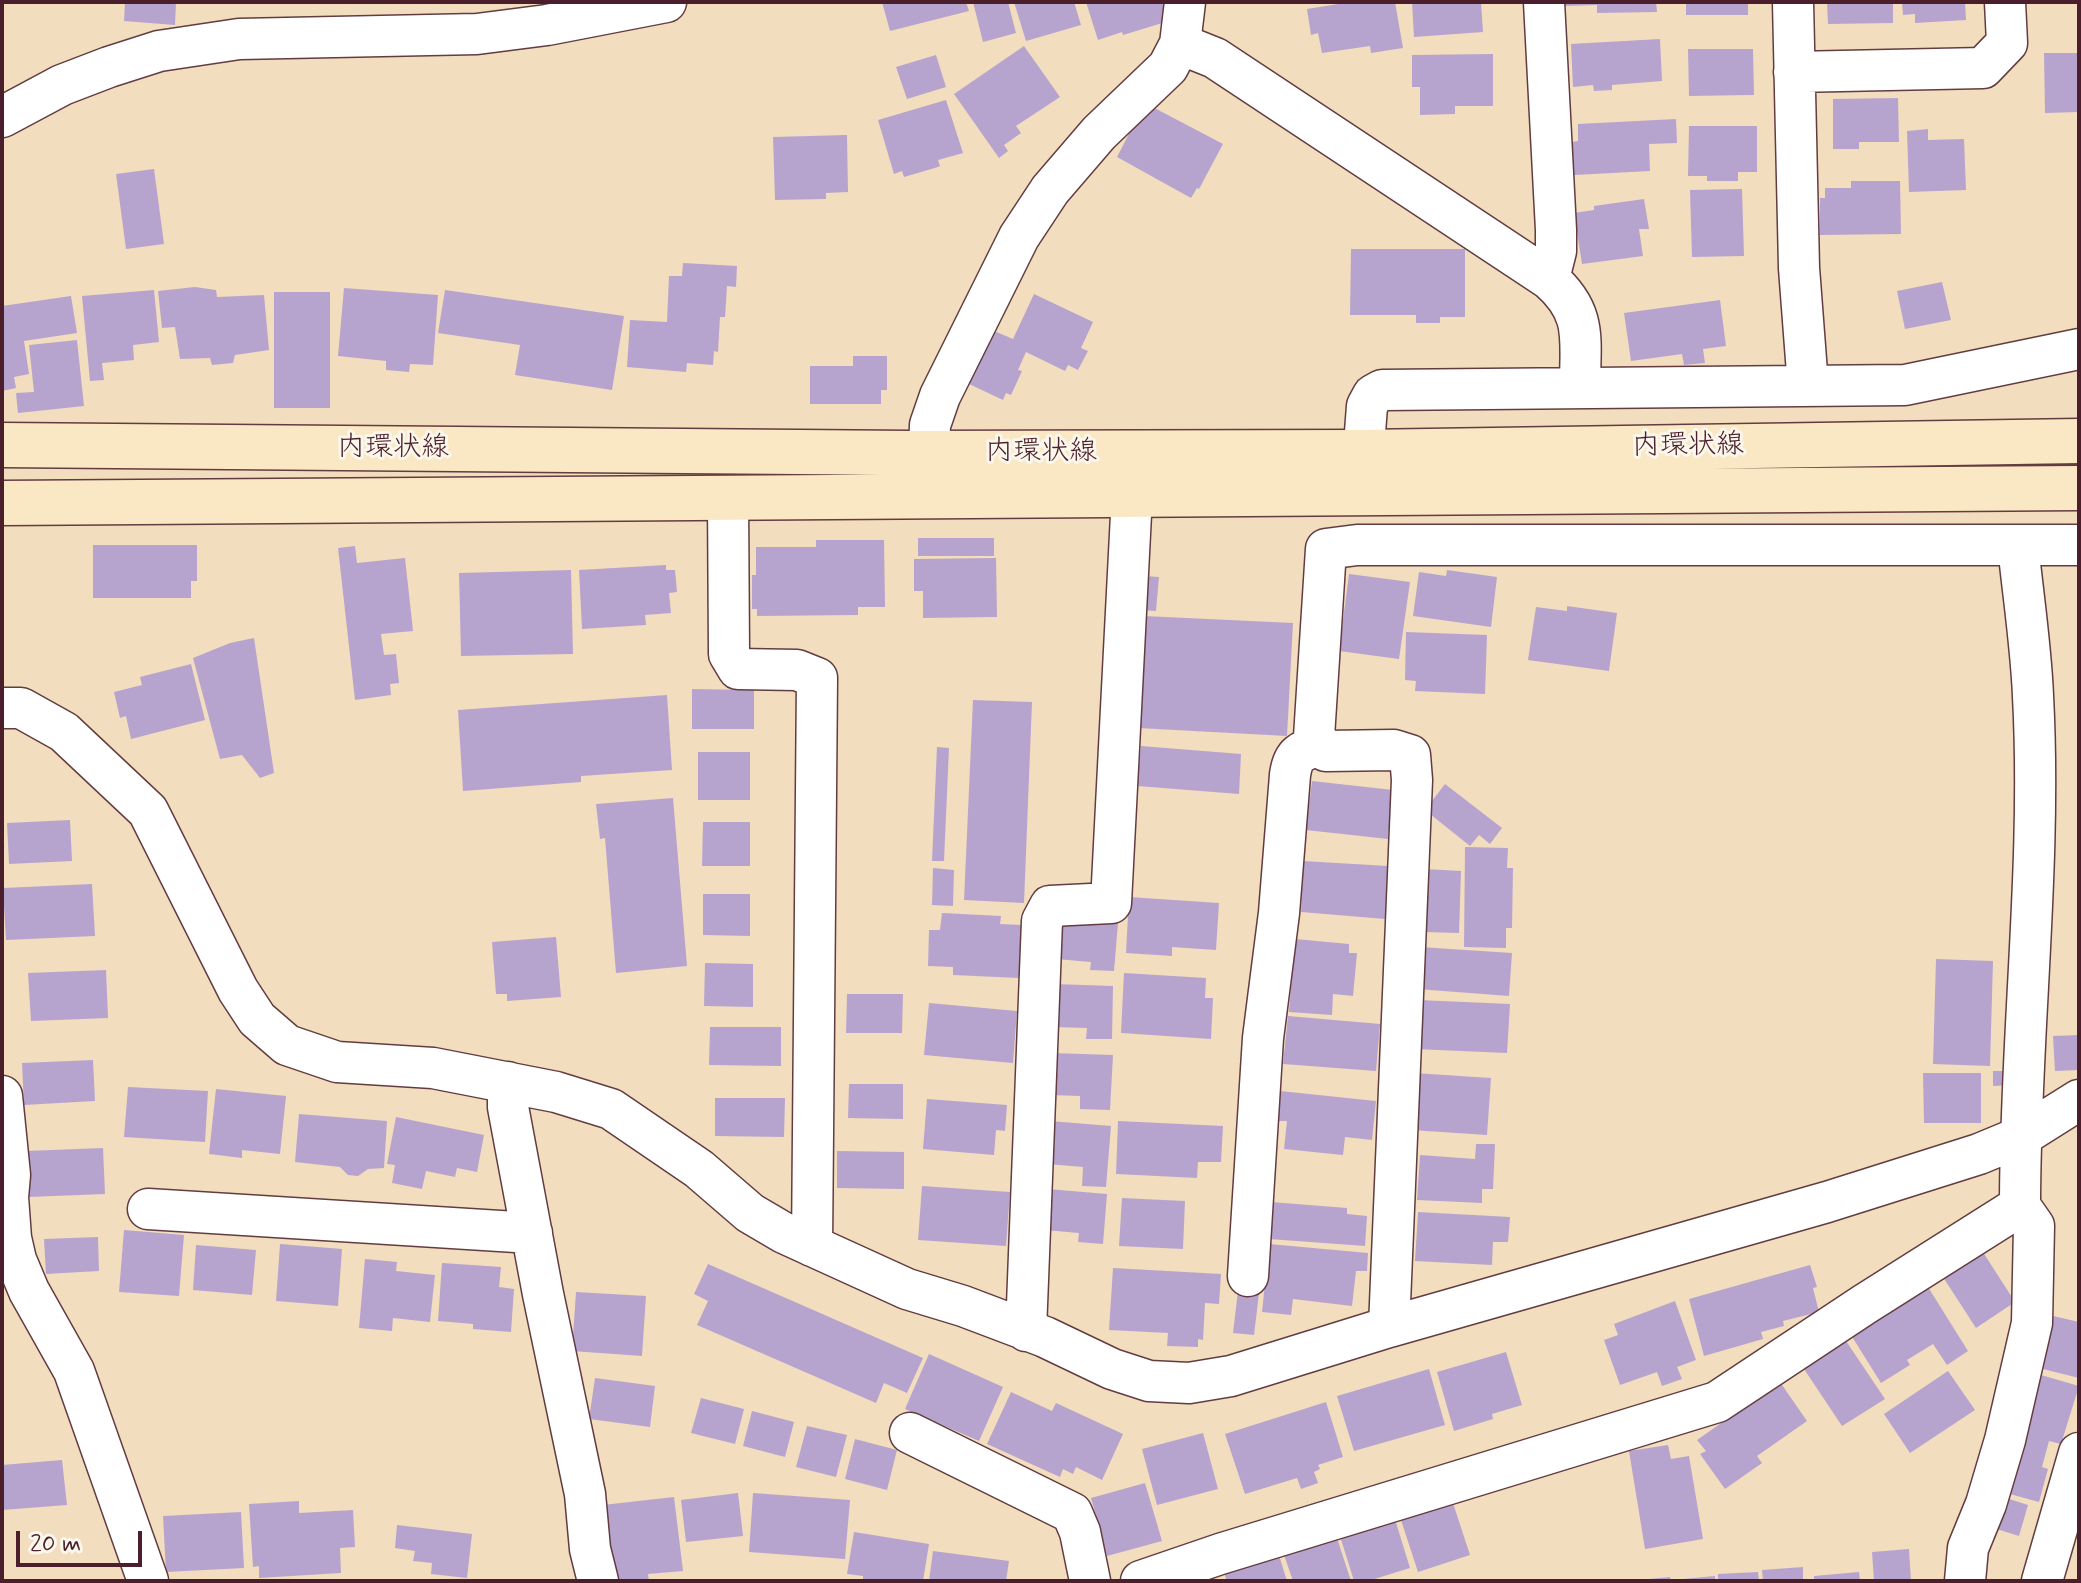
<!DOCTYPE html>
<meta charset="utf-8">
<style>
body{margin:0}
#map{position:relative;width:2081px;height:1583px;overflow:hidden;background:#f2ddbe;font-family:Mynerve,sans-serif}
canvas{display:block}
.frame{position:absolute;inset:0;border:4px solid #4a1f2b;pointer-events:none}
.scale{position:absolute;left:16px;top:1531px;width:126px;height:36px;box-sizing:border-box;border:4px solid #4a1f2b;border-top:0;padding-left:10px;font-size:24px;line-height:28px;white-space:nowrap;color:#4a1f2b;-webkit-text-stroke:6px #fbf7ec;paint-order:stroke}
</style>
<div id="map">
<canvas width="2081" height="1583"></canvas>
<div class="frame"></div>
<div class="scale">20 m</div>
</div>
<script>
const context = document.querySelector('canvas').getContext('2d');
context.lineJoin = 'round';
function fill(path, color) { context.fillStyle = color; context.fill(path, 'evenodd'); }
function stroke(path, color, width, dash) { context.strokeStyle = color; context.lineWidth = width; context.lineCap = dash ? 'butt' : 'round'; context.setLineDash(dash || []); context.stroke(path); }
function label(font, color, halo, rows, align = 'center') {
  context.font = font + ' Mynerve,"Klee One",sans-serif'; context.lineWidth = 6; context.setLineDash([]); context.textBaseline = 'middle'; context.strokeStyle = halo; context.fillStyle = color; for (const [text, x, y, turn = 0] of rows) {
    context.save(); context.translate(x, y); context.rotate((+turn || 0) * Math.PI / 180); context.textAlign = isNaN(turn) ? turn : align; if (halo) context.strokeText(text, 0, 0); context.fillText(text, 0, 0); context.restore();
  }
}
fill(new Path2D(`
 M125,2h51l-1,23 -51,-4z
 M882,2h84l3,9 -79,20z
 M973,2h35l8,31 -33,9z
 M1014,2h60l7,23 -55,16z
 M1086,2h80l6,18 -49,15 -1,-3 -24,8z
 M1351,2h44l8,46 -32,5 -1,-7 -48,7 -4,-20 -7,2 -4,-26z
 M1412,2h69l2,30 -69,5z
 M1565,2h91l1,10 -60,1v-8l-32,1z
 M1686,2h62v13h-62z
 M1827,2h66v21l-65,1z
 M1902,2h63l1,18 -51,3v-9l-12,1z
 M1660,39l2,42 -50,4v5l-18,1 -1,-6 -20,2 -2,-43z
 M1024,46l36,51 -44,29 5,7 -17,12 4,6 -9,7 -45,-64z
 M1688,49h65l1,46 -65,1z
 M2044,53h35v59l-34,1z
 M1493,54v52h-38v8l-35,1v-28h-8v-32z
 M936,55l10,32 -39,12 -11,-32z
 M1898,98l1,44h-40v7h-26v-50z
 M946,100l17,53 -25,7 2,6 -2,1 -34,10 -2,-6 -8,3 -16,-54z
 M1145,103l78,41 -24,45 -2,-1 -6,10 -74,-41z
 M1676,119l1,24 -28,1 1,27 -76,4 -2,-33 6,-1v-17z
 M1689,126h68v46h-19v9h-31v-5h-19z
 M1928,129v11l36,-1 2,51 -57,2 -2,-61z
 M847,135l1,57 -22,1v6l-51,1 -2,-63z
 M154,169l10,75 -38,5 -10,-75z
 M1851,181h49l1,53 -81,1v-37h5v-10h26z
 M1742,189l2,67 -52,1 -2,-67z
 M1644,199l5,30h-10l4,27 -61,8 -8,-51 20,-3v-4z
 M1351,249h114v68h-25v6h-24v-8h-66z
 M683,263l54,3 -1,21 -9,-1 -2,31h-5l-2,35 -4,-1 -1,14 -26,-2 -1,9 -59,-5 3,-47 37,2 2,-46h13z
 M1942,282l9,38 -46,9 -8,-38z
 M195,287l21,3 1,7 47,-2 5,55 -34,5 -2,8 -21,2 -2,-7 -30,1 -5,-32 -13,1 -4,-37z
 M344,288l94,7 -5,70 -23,-1 -1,8 -23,-2v-9l-48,-5z
 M154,290l5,52 -26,3 1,15 -32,3 2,17 -14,1 -8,-85z
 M445,290l179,26 -12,74 -97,-15 5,-30 -82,-12z
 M274,292h56v116h-56z
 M1034,294l59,28 -12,26 7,3 -10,19 -10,-5 -3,6 -39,-19 -8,18 4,1 -11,24 -5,-2 -3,7 -34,-16 25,-53 19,8z
 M71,296l6,37 -53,8 5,33 -15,3 2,11 -14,3v-85z
 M1720,300l6,46 -23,3 2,14 -21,2 -2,-11 -51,7 -7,-48z
 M77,340l7,66 -66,7 -2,-20 18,-1 -5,-47z
 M853,356h34v34h-6v14h-71v-38h43z
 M918,538h76v18h-76z
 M816,540h68l1,67h-27v8l-101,1v-7h-5v-34h4v-28h60z
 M93,545h104v36h-6v17h-98z
 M355,546l2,17 48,-5 8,73 -32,3 3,21 12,-1 3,29 -9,1 1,11 -36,5 -17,-152z
 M996,558l1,59 -74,1v-27h-9v-32z
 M666,565v5h9l2,22 -8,1 2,20 -26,2 1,10 -64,4 -3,-59z
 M571,570l2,84 -112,2 -2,-83z
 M1447,570l50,7 -6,50 -78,-11 6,-44 27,4z
 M1349,574l61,8 -11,77 -60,-8z
 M1144,576l15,1 -3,34 -14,-1z
 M1567,606l50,7 -8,58 -81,-11 8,-53 31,4z
 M1144,616l149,7 -6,113 -149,-8z
 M1406,632l81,3 -2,59 -70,-3 1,-10 -11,-1z
 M254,638l20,135 -14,5 -18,-23 -22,4 -27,-101 37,-15z
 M191,664l14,56 -74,19 -5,-23 -6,2 -6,-26 28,-7 -2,-8z
 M692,689l62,1v39h-62z
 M667,695l5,75 -91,6v6l-118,9 -5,-81z
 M973,700l59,2 -8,201 -60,-3z
 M1141,746l100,8 -2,40 -102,-8z
 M937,747l12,1 -5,113h-12z
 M698,752h52v48h-52z
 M1312,781l81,9 -5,49 -82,-9z
 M1445,784l57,44 -12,16 -11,-9 -9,11 -45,-36z
 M673,798l14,168 -71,7 -11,-135 -5,1 -4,-35z
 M70,820l2,41 -63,3 -2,-41z
 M703,822h47v44h-48z
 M1465,847l43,1 -1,20h6l-1,60h-6v20l-42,-1z
 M1303,861l85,5 -3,53 -84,-7z
 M933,868l21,2 -1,36 -21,-1z
 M1425,869l36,2 -2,62 -35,-1z
 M92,884l3,52 -89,4 -3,-52z
 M703,894h47v42l-47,-1z
 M1129,897l90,6 -3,47 -44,-3v9l-46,-3z
 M942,913l59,3 -1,8 22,1 -3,53 -66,-3v-8l-25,-1 1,-36h11z
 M1059,919l59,4 -4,48 -24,-1 1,-8 -35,-3z
 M556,937l5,60 -54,4v-7h-11l-4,-52z
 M1295,939l54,5v9h8l-4,43 -20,-2 -1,21 -43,-3z
 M1420,947l92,6 -3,43 -92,-7z
 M1936,959l57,2 -3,105 -57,-2z
 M705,963l48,1v43l-49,-1z
 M106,970l2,48 -77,3 -3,-48z
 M1124,973l82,5 -1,20h8l-2,41 -90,-6z
 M1054,984l59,2 -1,53h-26l1,-11 -34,-1z
 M847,994h56l-1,39h-56z
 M1418,1000l92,4 -3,49 -92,-4z
 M929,1003l88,8 -4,52 -89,-8z
 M1288,1016l92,8 -4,47 -93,-7z
 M710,1027h71v39l-72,-1z
 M2079,1035v35l-24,1 -2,-35z
 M1052,1053l61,2 -3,55 -30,-1v-13l-30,-1z
 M93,1060l2,41 -71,4 -2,-42z
 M1993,1071h20v14l-20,1z
 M1414,1073l77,5 -4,57 -76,-5z
 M1923,1073h58v50h-57z
 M849,1084h54v35l-55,-1z
 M128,1087l80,4 -3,51 -81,-5z
 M216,1089l70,7 -6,58 -38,-4v8l-33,-4z
 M1280,1091l96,10 -4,39 -27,-3 -2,18 -59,-6 3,-28h-10z
 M715,1098h70l-1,39 -69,-1z
 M927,1099l80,6 -2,26 -9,-1 -2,25 -71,-6z
 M299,1114l88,7 -3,47 -16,1 -10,7 -10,-1 -8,-8 -45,-5z
 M396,1117l88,18 -7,37 -20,-4 -2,9 -29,-6 -4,18 -30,-6 3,-18 -8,-1z
 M1050,1121l61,5 -5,61 -24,-1 1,-19 -36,-3z
 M1118,1121l105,5 -2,36h-23l-1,16 -81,-4z
 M1476,1144h19l-2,45h-11v14l-65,-3 3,-45 55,4z
 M103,1148l2,46 -77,3 -2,-46z
 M837,1151l67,1v37l-67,-1z
 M922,1186l88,6 -4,54 -88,-6z
 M1048,1189l59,5 -4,50 -25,-2 1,-9 -34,-3z
 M1122,1198l63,3 -2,48 -64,-3z
 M1271,1202l76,6v6l20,2 -2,30 -96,-7z
 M1418,1212l92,5 -2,25h-15l-1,23 -77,-4z
 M124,1230l60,5 -5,61 -60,-4z
 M98,1237l1,34 -53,3 -2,-35z
 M280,1244l62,5 -4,57 -62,-5z
 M1269,1244l99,9 -1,18h-11l-4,35 -59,-7 -2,16 -29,-3z
 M196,1245l60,5 -4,45 -59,-5z
 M1981,1249l34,53 -39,26 -35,-54z
 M365,1259l32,3 -1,9 39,4 -5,47 -37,-4 -1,13 -33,-3z
 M442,1263l59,4 -2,20 15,2 -3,43 -38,-3v-5l-35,-3z
 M708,1264l215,94 -16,35 -23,-10 -8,20 -179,-78 11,-24 -14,-7z
 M1810,1265l7,22 -4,1 6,24 -36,9 1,5 -23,6 2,7 -59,17 -15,-57z
 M1113,1268l108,6 -2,30 -14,-1 -2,37 -5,-1v8l-31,-1 1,-13 -59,-3z
 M1239,1282l21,3 -6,50 -21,-2z
 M1928,1287l40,64 -21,14 -14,-21 -26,16 3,5 -29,18 -30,-48z
 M576,1292l70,4 -4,60 -70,-5z
 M1675,1301l21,59 -19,7 5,12 -20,7 -5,-14 -37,13 -16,-45 14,-5 -4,-11z
 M2049,1315l30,7v56l-44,-11z
 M1846,1341l39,58 -43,27 -38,-57z
 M1506,1352l16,53 -30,9 1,5 -39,12 -17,-59z
 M929,1354l74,33 -24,54 -74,-32z
 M1429,1369l16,56 -91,26 -17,-55z
 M1948,1371l27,39 -65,43 -26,-39z
 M2034,1373l45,13 -18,58 -12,-3 -7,26 6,2 -9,33 -40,-11z
 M595,1378l60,8 -5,41 -61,-8z
 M1780,1382l27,39 -50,35 5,7 -37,26 -25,-35 6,-3 -9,-11z
 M1011,1392l41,19 4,-8 67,31 -21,46 -26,-13 -3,7 -10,-5 -3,8 -73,-33z
 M701,1398l43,11 -9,35 -44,-11z
 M1326,1402l17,55 -25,8 2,4 -6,3 4,11 -17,6 -4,-11 -52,16 -20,-60z
 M752,1411l42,11 -9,35 -42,-11z
 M807,1426l40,9 -11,42 -40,-10z
 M1203,1433l15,56 -61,16 -15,-56z
 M855,1439l42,11 -10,40 -42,-11z
 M1668,1445l3,14 18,-3 14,83 -58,10 -16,-98z
 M62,1460l5,45 -65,5v-45z
 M1145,1483l17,58 -55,15 -16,-58z
 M738,1493l5,43 -57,6 -5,-42z
 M753,1493l97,7 -5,59 -96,-7z
 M1997,1495l31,10 -9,31 -32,-10z
 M674,1497l9,74 -35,3 1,7h-37l-9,-76z
 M1452,1500l18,55 -52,17 -18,-55z
 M299,1501v12l54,-3 2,37 -15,1 1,25 -82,5v-12l-6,1 -4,-63z
 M241,1512l3,56 -78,4 -3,-56z
 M1394,1516l16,52 -42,13h-14l-15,-48z
 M397,1525l75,9 -5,44 -36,-4 1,-11 -19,-2 2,-10 -20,-3z
 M854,1532l75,12 -6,37h-60v-5l-16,-2z
 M1336,1535l15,46h-58l-10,-29z
 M1909,1549l2,32h-37l-2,-29z
 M933,1551l76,10 -3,20h-77z
 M1278,1552l9,29h-60l-4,-11z
 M1803,1567v14h-40l-1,-11z
 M1758,1572l1,9h-41v-7z
 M1859,1572l1,9h-46v-5z
 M1715,1576v5h-32v-2z
 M1670,1577l1,4h-22v-2z`), '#b7a4ce');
const street = new Path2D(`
 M1544,2l12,228v21l-7,28
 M1793,2l6,266 9,118
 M1180,44l35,14 334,221c39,34 31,60 31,107
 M1794,72l189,-4 24,-25 -2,-41
 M2,117l60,-32 47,-18 50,-16 80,-12 238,-5 70,-9 119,-23
 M929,453l1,-28 10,-29 79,-159 31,-47 49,-57 69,-66 12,-23 5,-42
 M1361,485l6,-79 6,-11 9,-5 523,-5 174,-36
 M728,498l1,156 9,15 59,1 20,8 -5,568
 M2,708h19l43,24 84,79 90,179 19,29 30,26 50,17 96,6 123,24 55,17 88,60 51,44 34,20 123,56 56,17 82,31 67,32 37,12 40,2 42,-7 158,-49 438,-125 152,-48 41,-17 59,-37
 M508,1082v25l35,187 42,200 5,55 8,32
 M2,1096l8,79 -2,22 3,41 5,22 13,31 45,80 74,210
 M148,1209l384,24
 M1248,1276l15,-238 16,-125 11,-138c3,-22 11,-24 31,-30
 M1389,1327l23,-547 -2,-25 -16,-5 -68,1 -12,-14 12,-188 31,-4h722
 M1026,1331l16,-410 8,-15 61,-3 21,-408
 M910,1433l162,80 8,19 10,49
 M1141,1581l79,-27 497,-152 148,-98 155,-98c0,-169 22,-341 13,-510 -2,-50 -10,-101 -15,-151
 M1965,1581l3,-33 18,-44 19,-64 27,-117 2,-97 -14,-20
 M2042,1581l37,-128`);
const secondary = new Path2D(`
 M2,445l909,8 452,-1 716,-11
 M2,503l2077,-15`);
stroke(street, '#633c41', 43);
stroke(secondary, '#633c41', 47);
stroke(street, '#fff', 40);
stroke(secondary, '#fae7c3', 44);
label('28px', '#4a1f2b', '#fbf7ec', [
 ["内環状線",1688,447,-1],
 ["内環状線",393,449],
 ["内環状線",1041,453]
]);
</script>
